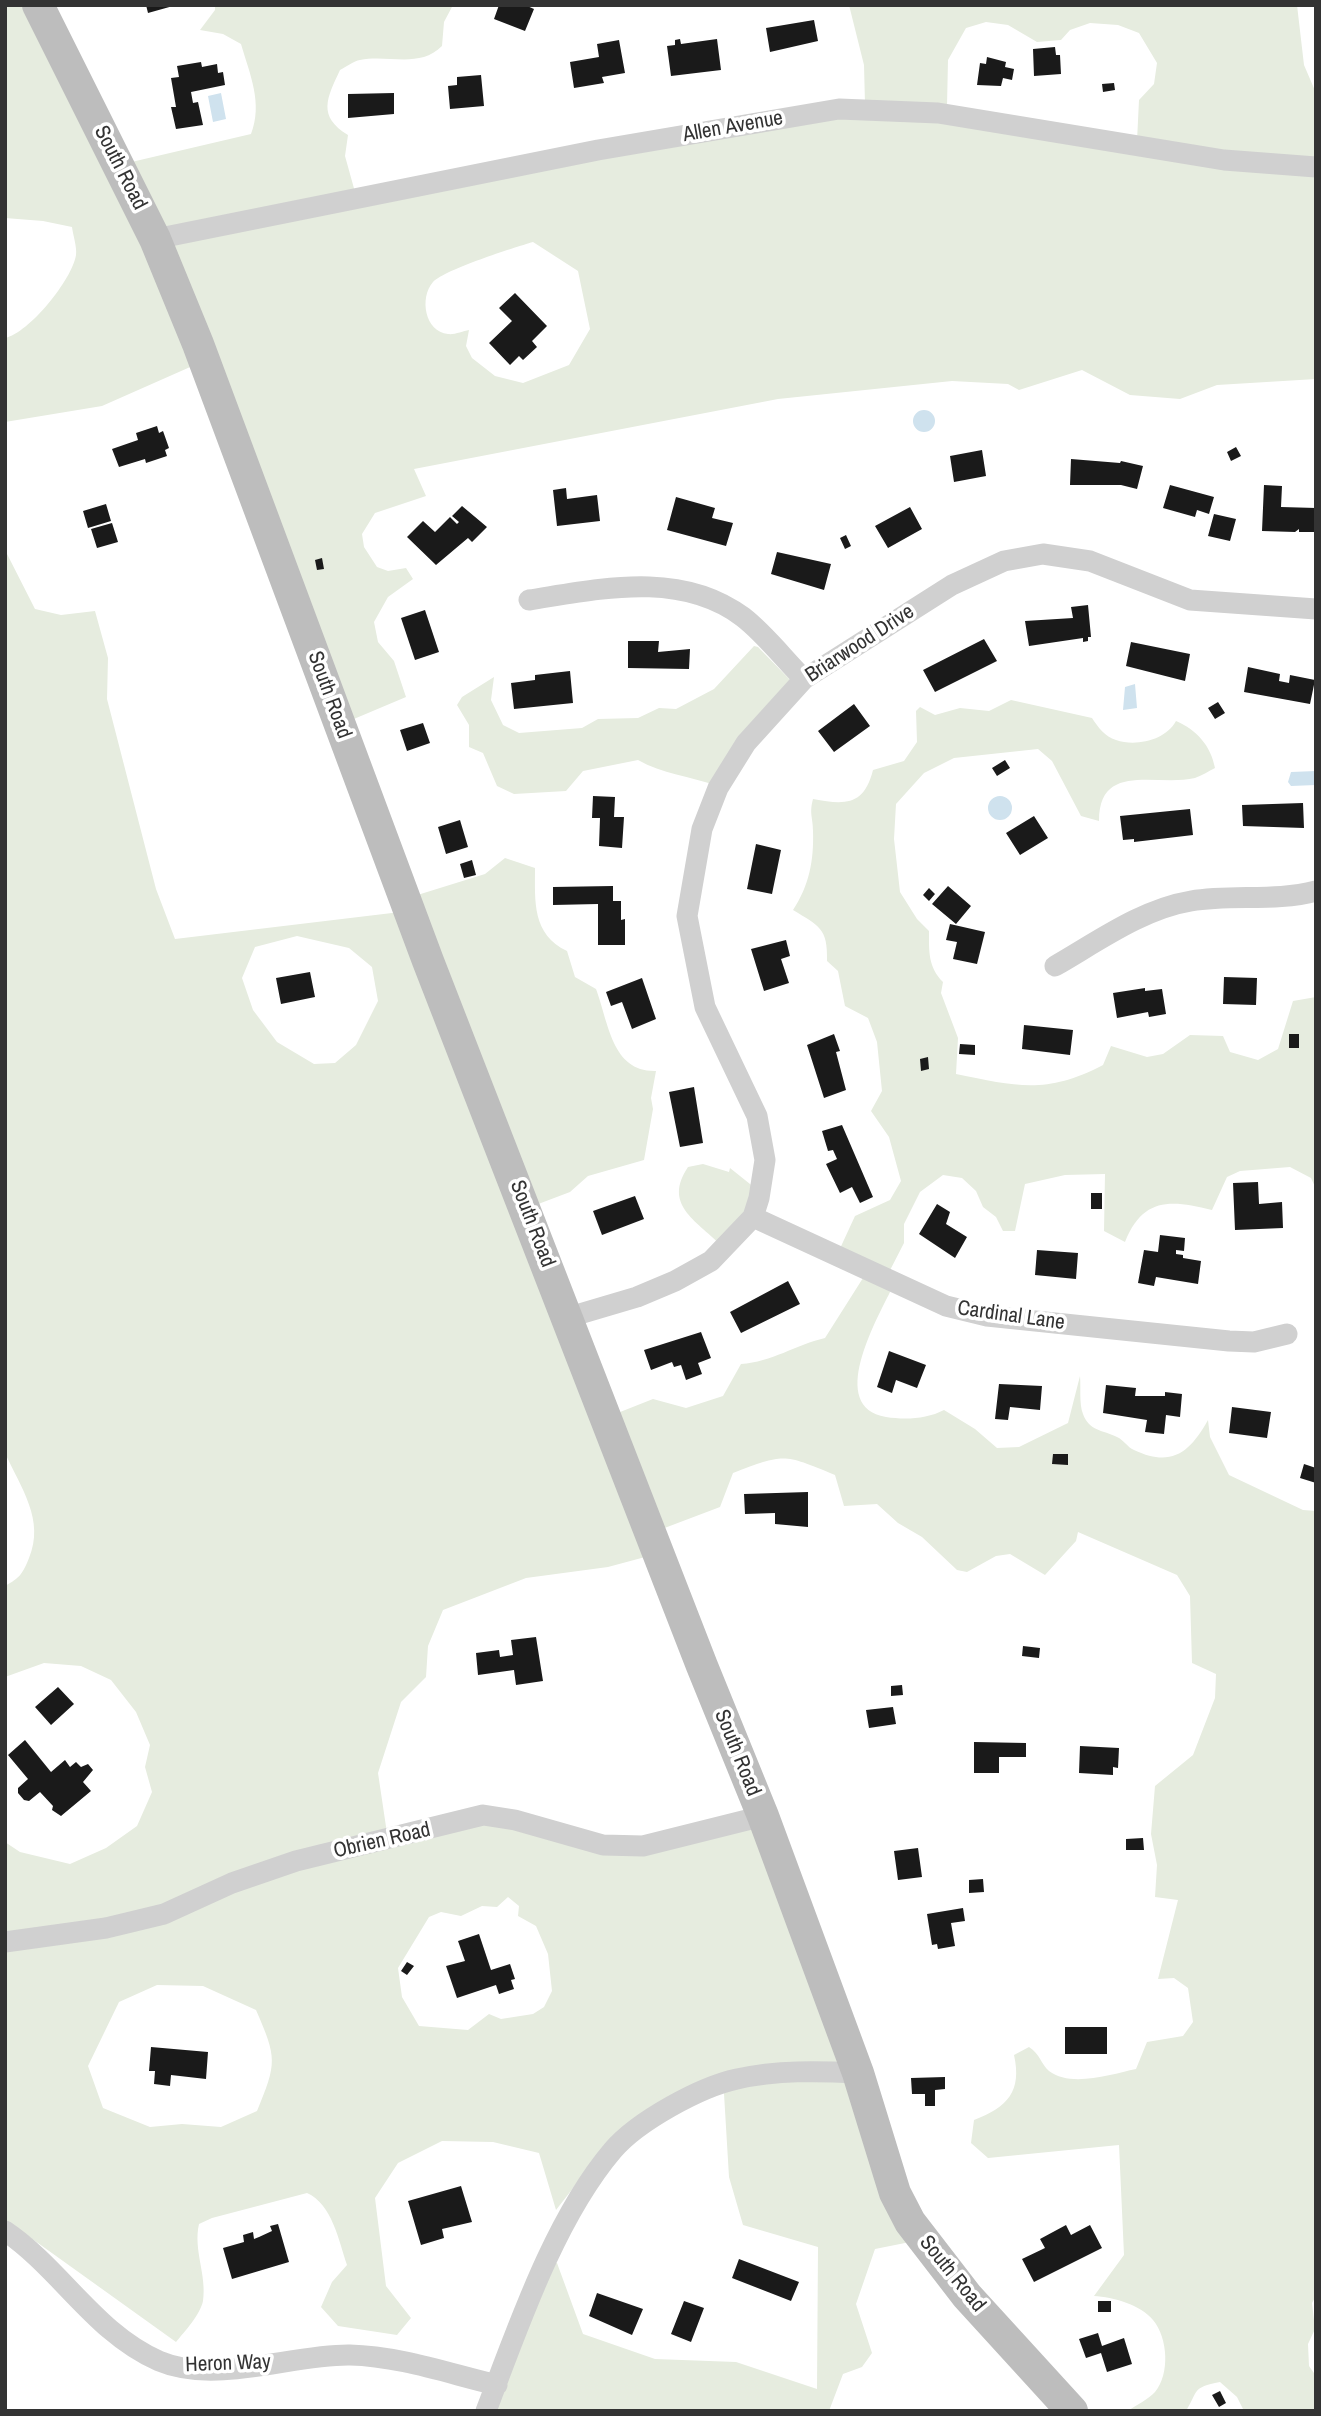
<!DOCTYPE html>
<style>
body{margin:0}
#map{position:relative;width:1321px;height:2416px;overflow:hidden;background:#fff;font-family:"Archivo Narrow",sans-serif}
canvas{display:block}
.frame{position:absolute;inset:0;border:7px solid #333;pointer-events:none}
</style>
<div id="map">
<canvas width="1321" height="2416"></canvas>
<div class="frame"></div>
</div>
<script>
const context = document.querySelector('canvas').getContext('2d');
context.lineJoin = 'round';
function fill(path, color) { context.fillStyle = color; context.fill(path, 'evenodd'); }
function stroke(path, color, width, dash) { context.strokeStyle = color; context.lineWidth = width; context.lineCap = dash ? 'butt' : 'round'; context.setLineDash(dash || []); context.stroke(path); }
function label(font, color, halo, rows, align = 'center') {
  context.font = font + ' "Archivo Narrow",sans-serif'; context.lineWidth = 7; context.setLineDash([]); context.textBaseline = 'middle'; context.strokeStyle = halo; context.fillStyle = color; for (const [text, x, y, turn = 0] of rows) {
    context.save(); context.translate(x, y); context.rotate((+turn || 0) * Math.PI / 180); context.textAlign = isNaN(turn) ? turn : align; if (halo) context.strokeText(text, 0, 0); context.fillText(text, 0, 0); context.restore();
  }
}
fill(new Path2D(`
 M5,5h36l82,159 128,-30c12,-31 -1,-59 -10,-90l-18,-10 -23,-4 15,-20v-5h238l-9,17 -2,24c-23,23 -54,8 -82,14 -6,1 -14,7 -20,10 -13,28 -23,46 8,65l-3,21 10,36 510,-88 -1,-39 -15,-60h448l7,60 12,28v286l-99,6 -37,14 -50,-4 -48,-25 -63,20 -11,-6 -56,-3 -174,18 -364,70 12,27 -51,17 -13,21 2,13 13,20 11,4 18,-3 7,11 -25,18 -14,25 4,20 16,19 12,36 -64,27 -136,-364 -104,46 -97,16v-84c24,-5 67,-58 71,-83 1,-8 -3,-20 -4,-28l-29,-6 -38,-3zM986,22l22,3 29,17 24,-2 9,-10 20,-7 28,2 21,8 18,30 -3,21 -15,16 -2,41 -190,-35 1,-46 18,-32zM533,242l45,29 12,58 -21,36 -46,18 -28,-7 -23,-18 -6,-12 3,-16c-6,1 -15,5 -21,4 -23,-2 -29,-36 -15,-52 13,-13 80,-34 100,-40z
 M5,550l30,59 26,6 34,-4 13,47 -1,41 49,190 19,50 217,-26 15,-4 4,-12 74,-23 20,-16 30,10c0,34 -3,66 32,83l8,26 21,12c13,35 16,83 60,82l-5,27 2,11 -9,51 -56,16 -18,16 -37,14 77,210 43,-17 33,9 37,-12 18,-32c31,-2 54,-19 84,-26l38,-60 -26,-23 18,-39 35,-16 11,-19 -12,-44 -18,-26 11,-20 -5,-49 -9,-24 -23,-12 -7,-35 -11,-10c1,-33 -8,-35 -34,-51 16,-24 21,-49 20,-79 0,-14 -4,-17 0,-32 32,6 51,7 60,-29l31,-9 13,-19 -1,-31 4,-4 15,8 25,-7 29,3 22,-11 81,18c6,9 13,19 24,22 20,7 50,0 60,-19 21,9 35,25 39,47 -6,3 -14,8 -20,10 -38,9 -96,-17 -96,43l-18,-5 -29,-55 -14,-12 -84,9 -30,15 -28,31 -2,35 6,53 17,27 12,12c0,20 -1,36 14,51l-2,11 17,45 -2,36c60,12 90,21 147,-9l8,-19 36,11 16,-3 27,-19 33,1 7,16 28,8 20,-11 15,-48 23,-4v192l-5,-11 -21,-11 -50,4 -13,6 -15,33c-41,-10 -69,-13 -87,32l-21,-11 1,-57 -40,1 -40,9 -10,47h-12l-7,-14 -13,-10 -7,-16 -14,-13 -19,-3 -23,17 -16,32v19l-19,37 5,12c-14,29 -63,115 -4,125 19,3 41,2 58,-7l31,19 22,19 22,-1 49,-24 12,-47c1,11 -1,28 3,38 6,17 20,16 34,23 7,3 10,10 17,13 38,18 56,2 74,-30l2,17 19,38 74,35 13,1v785l-4,7 3,26 -7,15 1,22 7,10v35h-72l-7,-14 -17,-15c-29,6 -21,8 -34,29h-58c8,-6 21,-12 27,-19 15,-18 13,-54 -2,-72 -12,-15 -40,-23 -59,-24l30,-41 -5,-110 -131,13 -17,-15 3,-23c34,-13 48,-29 40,-65l15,-8c11,7 12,17 20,24 22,17 63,3 87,-2l11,-27 36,-6 10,-14 -5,-34 -14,-10 -16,1 20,-79 -23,-3 2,-32 -6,-31 4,-48 38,-31 22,-57 1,-24 -24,-11 -2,-67 -13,-21 -99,-43 -2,9 -31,34 -35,-21 -14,2 -29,16 -10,-2 -35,-33 -24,-14 -21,-19 -33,2 -9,-31c-52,-21 -49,-22 -102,-2l-13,34 -66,25 6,21 -52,14 -82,11 -83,32 -15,36 -2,31 -25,25 -23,71 10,67 53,-13 63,-4 98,29 159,-39 164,426 -50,10 -19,55 16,49 -10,14 -19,7 -14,37h-345l62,-151 11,3 26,71 72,25 81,3 81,27 1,-142 -75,-22 -14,-48 -6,-100 -118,70 -49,63 -17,-57 -46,-11 -51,-1 -44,22 -23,35 11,88 25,32 -14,17 -59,-9 -17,-19 11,-25 15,-17c-8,-24 -15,-61 -40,-72l-95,25 -13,6c-6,26 8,51 4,77 -3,14 -18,30 -27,41l-159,-114 -12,3v-389l15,10 50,12 36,-16 31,-22 15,-34 -7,-25 5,-22 -14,-33 -25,-32 -30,-14 -37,-3 -39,14v-91c15,-8 18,-13 24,-28 16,-38 -8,-70 -24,-105zM297,936l52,12 23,19 6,34 -22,44 -21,18 -21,1 -37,-22 -24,-32 -11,-32 13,-31zM508,1897l11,9 -1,10 18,10 12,28 4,37 -8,16 -11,7 -32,5 -12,-5 -21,16 -49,-4 -17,-29 -4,-29 31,-51 12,-5 20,4 21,-10 15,1zM157,1985l46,1 53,24c21,48 21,53 1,101l-36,16 -39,-3 -32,3 -47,-19 -15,-42 31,-64z
 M754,646l4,1 38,39 -79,100c-27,-10 -55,-12 -79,-26l-55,11 -17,20 -52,3 -17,-8 -14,-33 -14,-6v-22l-12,-20 5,-8 32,-20 -3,23 12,25 16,8 63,-5 16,-9 40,-1 21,-10 17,1 38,-20z
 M703,1164l26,8 1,-4 30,24 -39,53c-26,-25 -58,-41 -33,-78z`), '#e6ecdf');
fill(new Path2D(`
 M221,93l5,26 -13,3 -5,-26z
 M913 421a11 11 0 1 1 22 0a11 11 0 1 1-22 0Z
 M1135,684l2,24 -14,2 2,-23z
 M1316,771v14l-25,1 -3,-4 3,-10z
 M988 808a12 12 0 1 1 24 0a12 12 0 1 1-24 0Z`), '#cfe2ee');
fill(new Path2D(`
 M146,5h27v1l-25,7z
 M499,5h26l9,4 -9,22 -31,-12z
 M814,20l4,21 -48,11 -4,-24z
 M680,39l1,5 36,-5 4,31 -50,6 -4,-30 8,-1v-5z
 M619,40l6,33 -23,4 2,6 -30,5 -4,-26 29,-5 -2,-13z
 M1055,47l1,8h4l1,19 -27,2 -1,-27z
 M987,57l19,5 -1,5 9,2 -2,11 -9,-2 -2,8 -24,-1 3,-22 6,1z
 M201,62l1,5 15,-3 1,9 5,-1 2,13 -34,7 2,11 5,-1 5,23 -27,4 -5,-22h5l-5,-29 8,-1 -2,-11z
 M481,75l3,31 -34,3 -2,-23 9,-1v-8z
 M1114,83l1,7 -12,2 -1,-8z
 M394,93v21l-46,4v-24z
 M515,293l32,33 -15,15 5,6 -14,13 -4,-4 -9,9 -21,-22 23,-22 -13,-13z
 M157,426l2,7 4,-2 6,17 -4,2 2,6 -21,7 -1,-4 -26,8 -7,-18 26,-9 -2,-7z
 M1236,447l5,9 -10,5 -4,-9z
 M982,450l4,26 -32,6 -4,-26z
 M1071,459l49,4 1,-2 22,5 -6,23 -16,-4h-51z
 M1170,485l44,12 -5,17 -12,-4 -2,7 -32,-9z
 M1264,485l18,1 -1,21 35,1v24h-17v-3l-4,3 -33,-1z
 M566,488l1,11 30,-4 3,26 -43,5 -4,-36z
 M676,497l39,11 -3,10 21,5 -7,23 -59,-16z
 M106,504l5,17 -23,7 -5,-17z
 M462,506l25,21 -15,15 -4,-4 -32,27 -29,-28 16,-16 12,11 15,-15 7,7 2,-2 -7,-6z
 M910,507l12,22 -34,19 -13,-22z
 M1214,514l22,5 -6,22 -22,-5z
 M112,523l6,19 -21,6 -6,-19z
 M846,535l5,11 -6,3 -5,-11z
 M777,552l54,12 -7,26 -53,-16z
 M322,558l2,11 -7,1 -2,-10z
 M1088,605l3,32h-3v4l-5,1v-4l-54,8 -4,-25 48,-3 -2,-11z
 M425,610l14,42 -24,8 -14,-42z
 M984,639l13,22 -62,31 -12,-22z
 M628,641h31l-1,11 32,-3 -1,20 -61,-1z
 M1131,642l59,12 -5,27 -59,-15z
 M1248,667l32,7 -1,7 10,2 1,-8 25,5 -5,24 -66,-12z
 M570,671l3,32 -59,6 -3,-26 24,-3v-5z
 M1218,702l7,11 -10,6 -7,-11z
 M854,704l16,22 -36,26 -16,-21z
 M423,723l7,20 -23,8 -7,-21z
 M1005,760l5,8 -13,8 -5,-8z
 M593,796l22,1 -1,20h10l-2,31 -23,-2 1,-28h-8z
 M1303,803l1,25 -61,-2 -1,-21z
 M1190,809l3,26 -59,7v-3l-11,1 -3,-24z
 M1034,816l14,22 -28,17 -14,-22z
 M460,820l8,27 -22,7 -8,-27z
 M756,844l25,6 -9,44 -25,-5z
 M472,860l4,15 -12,3 -4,-14z
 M613,886v15h8v19l4,-1v26h-27v-41l-45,1v-18z
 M948,886l23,20 -15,18 -24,-20z
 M929,888l6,6 -6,7 -6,-6z
 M950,924l35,8 -8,32 -24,-5 4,-17 -11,-2z
 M786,940l4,16 -9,3 8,24 -25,8 -13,-42z
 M310,972l5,25 -34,7 -5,-26z
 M1224,977l33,1 -1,27 -33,-1z
 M642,978l14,41 -24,10 -10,-27 -11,4 -5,-14z
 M1145,988v3l17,-2 4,25 -17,3 -1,-5 -31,6 -4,-25z
 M1024,1025l49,5 -3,25 -48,-6z
 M834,1034l6,17 -4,1 10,38 -22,8 -17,-53z
 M1289,1034h10v14h-10z
 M960,1044l15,1v10l-16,-1z
 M928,1057l1,12 -8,2 -1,-12z
 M694,1087l9,56 -23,4 -11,-55z
 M842,1125l31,72 -13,6 -8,-16 -12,6 -14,-29 11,-5 -4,-9 -5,1 -6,-20z
 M1258,1182l1,22 23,-2 1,26 -48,2 -2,-47z
 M1091,1193h11v16h-11z
 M635,1196l9,23 -42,16 -9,-24z
 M937,1204l13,8 -4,12 21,13 -12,21 -36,-24z
 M1160,1235l25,3 -1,13 -8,-1v4l7,1v3l18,3 -3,23 -42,-7 -2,9 -16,-3 6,-33 14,2z
 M1037,1250l41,3 -2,26 -41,-4z
 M788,1281l12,23 -59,29 -11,-21z
 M701,1332l10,26 -13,5 4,11 -16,6 -5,-15 -7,2 -2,-5 -21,8 -7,-20z
 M889,1351l37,14 -9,23 -21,-8 -4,13 -15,-6z
 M999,1384l43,2 -2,24 -30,-3 -2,13 -13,-1z
 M1106,1385l30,3 -1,8h30v-4l17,2 -2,23 -14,-2 -2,19 -19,-2 2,-12 -44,-7z
 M1232,1407l39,5 -4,26 -38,-5z
 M1053,1454h15v11l-16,-1z
 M1304,1464l12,4v15l-16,-5z
 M808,1492v35l-33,-3v-11l-30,1 -1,-20z
 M536,1637l7,44 -27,4 -2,-15 -36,5 -2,-22 23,-3 1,7 13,-2 -2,-15z
 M1023,1646l17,2 -1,10 -17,-2z
 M902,1685l1,10 -12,1v-10z
 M58,1687l16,17 -23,21 -16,-18z
 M893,1707l3,17 -27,4 -3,-18z
 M25,1740l26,32 14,-12 5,7 6,-5 5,5 7,-3 5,6 -10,12 8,9 -30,25 -9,-6 1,-4 -13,-14 -11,9 -5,-1 -6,-7v-5l10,-9 -20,-24z
 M974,1742l52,1v14h-27v16h-25z
 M1080,1746l39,2 -1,20 -5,-1v8l-34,-2z
 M1143,1838l1,12h-18v-11z
 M918,1848l4,29 -24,3 -4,-29z
 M983,1879l1,13 -15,1v-13z
 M963,1908l2,13 -14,2 4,23 -17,3 -1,-5 -5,1 -5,-31z
 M479,1934l12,36 19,-6 5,15 -4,1 3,9 -15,5 -3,-9 -39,13 -11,-32 19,-5 -7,-20z
 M407,1962l7,4 -7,9 -6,-4z
 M1065,2027h42v27h-42z
 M151,2047l57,5 -2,27 -35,-4 -1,11 -16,-2 1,-13h-6z
 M945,2077v12l-10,1v16h-10v-12h-13l-1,-16z
 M461,2186l11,36 -30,7 2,9 -23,7 -13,-44z
 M278,2224l11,38 -57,17 -9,-31 21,-6 -1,-7 10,-3 1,7 5,-2 13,-6 -2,-5z
 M1066,2225l5,10 19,-10 12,23 -68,34 -12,-23 23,-11 -5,-9z
 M739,2259l60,23 -8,19 -59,-23z
 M597,2293l46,16 -11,26 -43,-19z
 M684,2301l20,7 -13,34 -20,-8z
 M1098,2301h13v11h-13z
 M1098,2333l4,13 22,-8 8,26 -25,8 -6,-19 -15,5 -7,-19z
 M1220,2391l6,12 -7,4 -7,-12z`), '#1a1a1a');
stroke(new Path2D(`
 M155,239l443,-89 241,-41 99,4 286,47 92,7
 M529,600c71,-11 151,-30 214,17 22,17 41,42 61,62
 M1055,966c42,-24 87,-57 136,-65 42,-7 84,1 125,-10
 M753,1217l193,89 41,10 242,25 25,1 33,-8
 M566,1318l71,-21 38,-16 36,-20 42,-44 6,-19 6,-38 -8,-44 -52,-109 -18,-91 15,-87 16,-41 28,-45 58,-64 148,-94 52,-24 39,-7 47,7 100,39 126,9
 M5,1942l101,-14 58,-14 68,-31 64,-22 187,-46 32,5 88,25 40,1 120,-30
 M5,2231c56,38 90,102 154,130 56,24 133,-7 191,-6 49,1 100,19 147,30
 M486,2411c32,-84 69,-193 127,-261 25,-29 87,-63 124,-71 40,-9 81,-8 121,-6`), '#d0d0d0', 21);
stroke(new Path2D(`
 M38,5l117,234 43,105 230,617 274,705 61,150 95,257 37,120 15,29 57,74 105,115`), '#bdbdbd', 32);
label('21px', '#333', '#fff', [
 ["Allen Avenue",733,127,-10],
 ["South Road",120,168,63],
 ["Briarwood Drive",860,644,-33],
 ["South Road",329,695,70],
 ["South Road",532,1224,69],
 ["Cardinal Lane",1011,1316,8],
 ["South Road",737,1753,68],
 ["Obrien Road",382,1841,-13],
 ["South Road",952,2274,51],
 ["Heron Way",228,2364,-2]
]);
</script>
